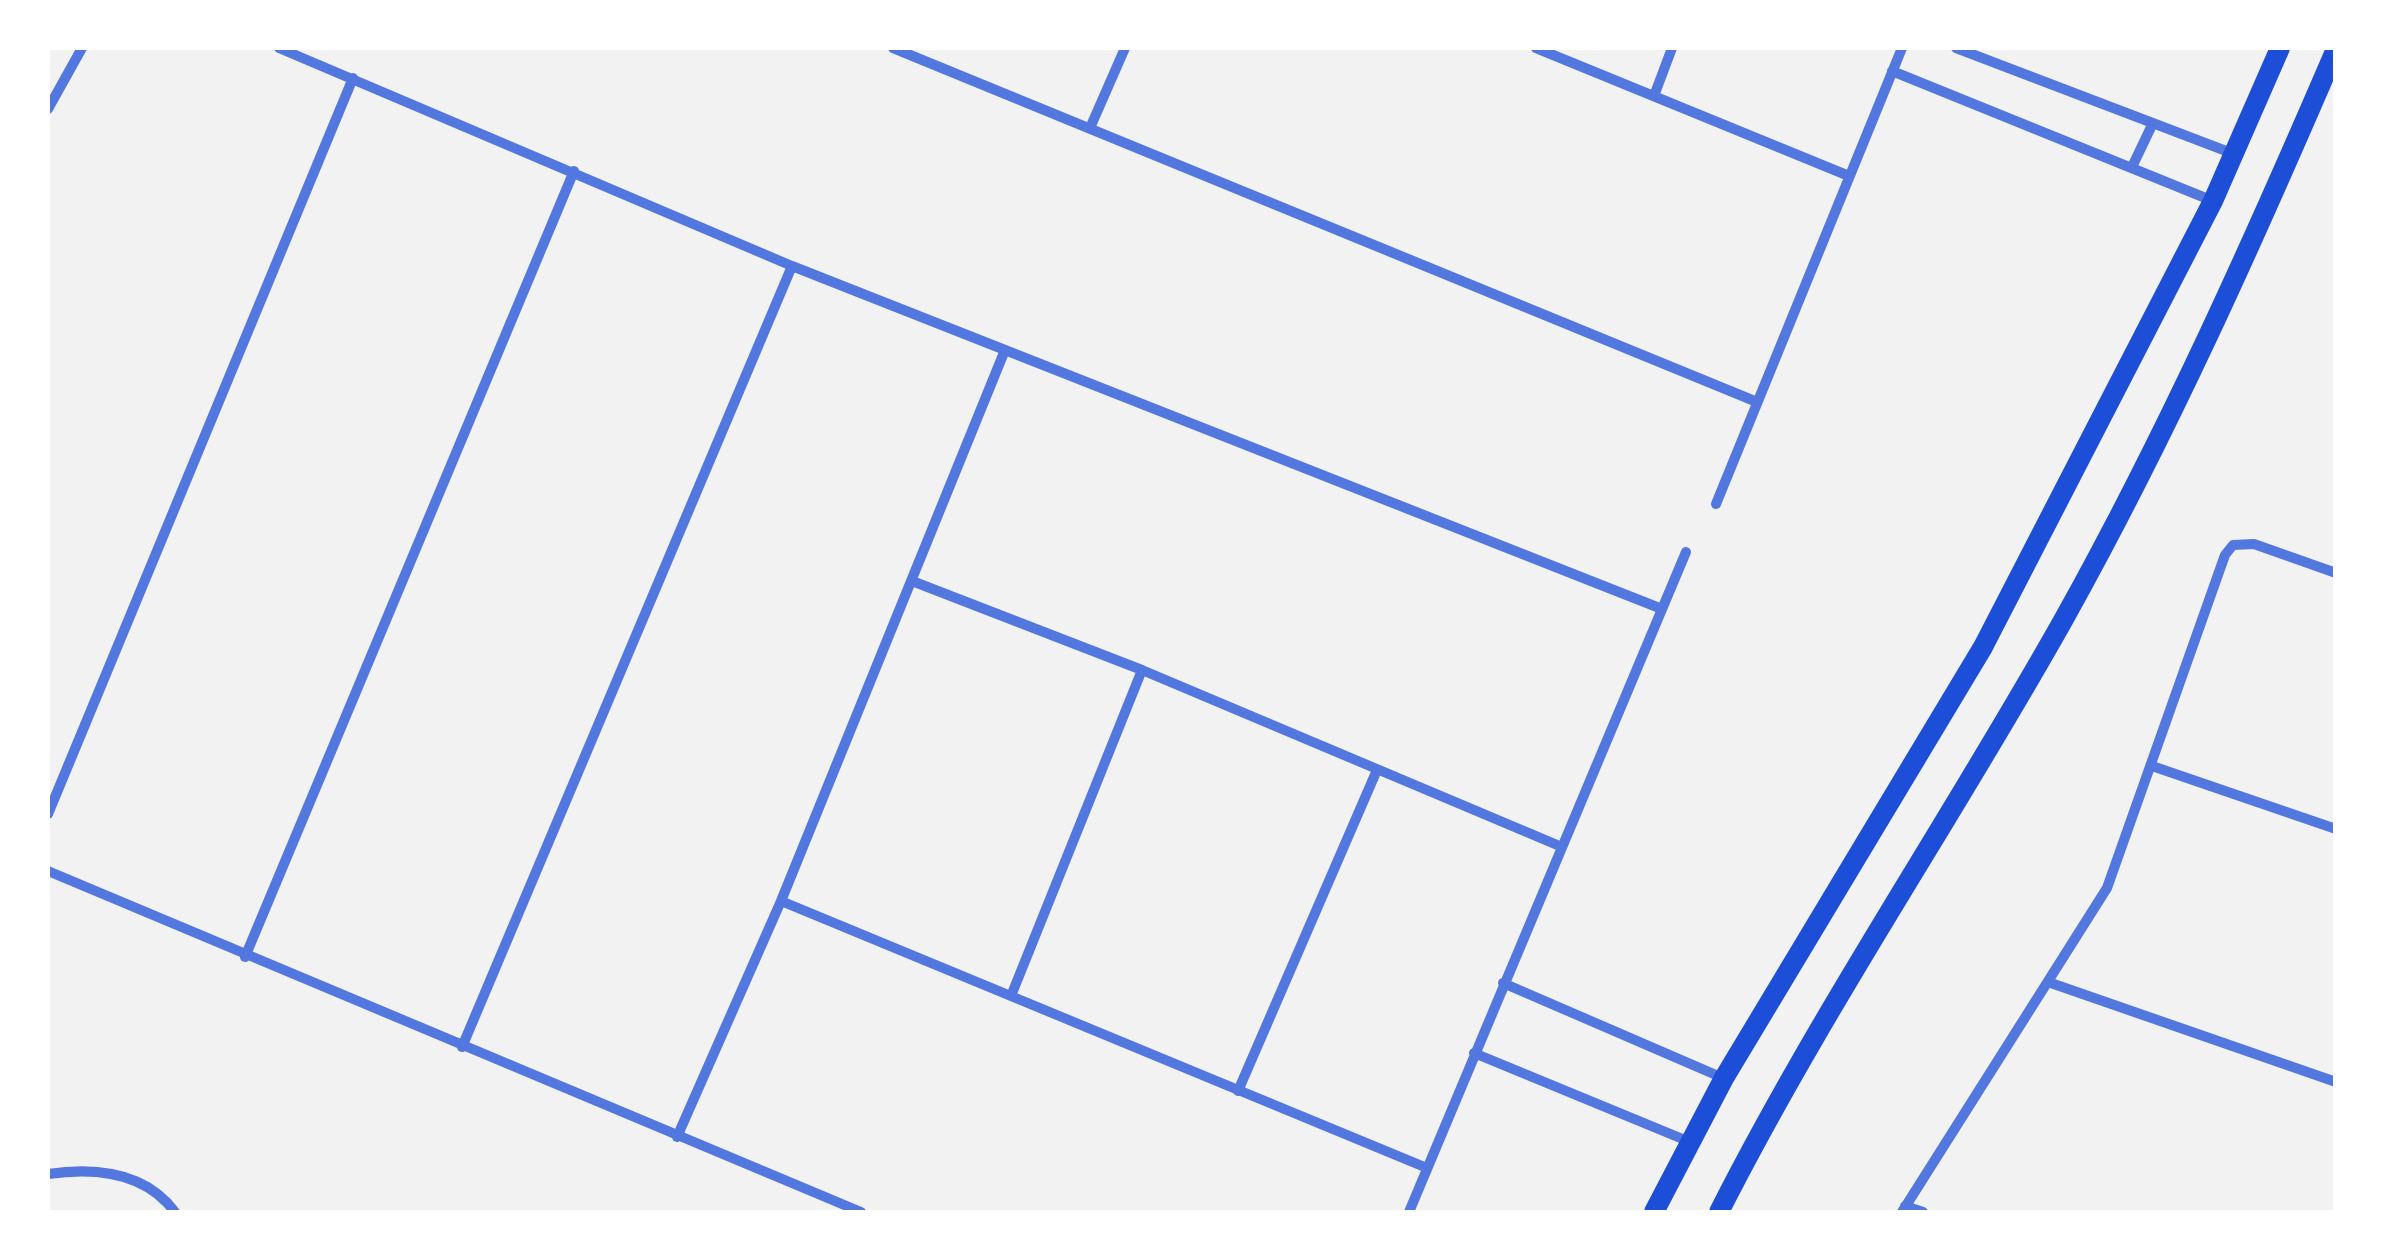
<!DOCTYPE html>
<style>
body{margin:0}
#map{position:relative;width:2383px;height:1260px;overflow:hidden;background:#f2f2f2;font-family:"Varela Round",sans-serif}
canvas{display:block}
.frame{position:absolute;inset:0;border:50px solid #fff;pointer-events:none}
</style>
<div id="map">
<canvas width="2383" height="1260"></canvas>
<div class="frame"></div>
</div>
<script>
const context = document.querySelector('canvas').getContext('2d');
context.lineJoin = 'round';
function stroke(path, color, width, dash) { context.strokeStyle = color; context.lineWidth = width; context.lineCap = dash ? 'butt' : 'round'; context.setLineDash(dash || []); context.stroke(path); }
stroke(new Path2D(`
 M279,48l513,218 870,343
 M893,48l864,354
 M1536,48l313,128
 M1956,48l278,106
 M1892,71l321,130
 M1654,96l18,-48
 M48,109l34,-61
 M1090,128l35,-80
 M2132,167l20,-42
 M1716,504l186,-456
 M912,581l230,89 420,177
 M2152,766l184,63
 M48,814l305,-736
 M48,871l813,341
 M781,901l646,267
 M245,957l329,-786
 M2048,982l288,100
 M1503,983l220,95
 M1011,996l131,-326
 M462,1047l330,-781
 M1474,1053l216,89
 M1238,1091l139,-321
 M677,1137l104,-236 224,-551
 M48,1174c48,-7 97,-2 127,38
 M1905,1206l18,6
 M1409,1212l277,-660
 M1902,1212l205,-324 118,-333 8,-10 21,-1 82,29`), '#5277de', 10);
stroke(new Path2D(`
 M1654,1212l70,-134 259,-431 230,-446 67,-153
 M1719,1212c104,-205 234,-395 346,-595 102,-183 188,-375 271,-568`), '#1d4ed8', 20);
</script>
